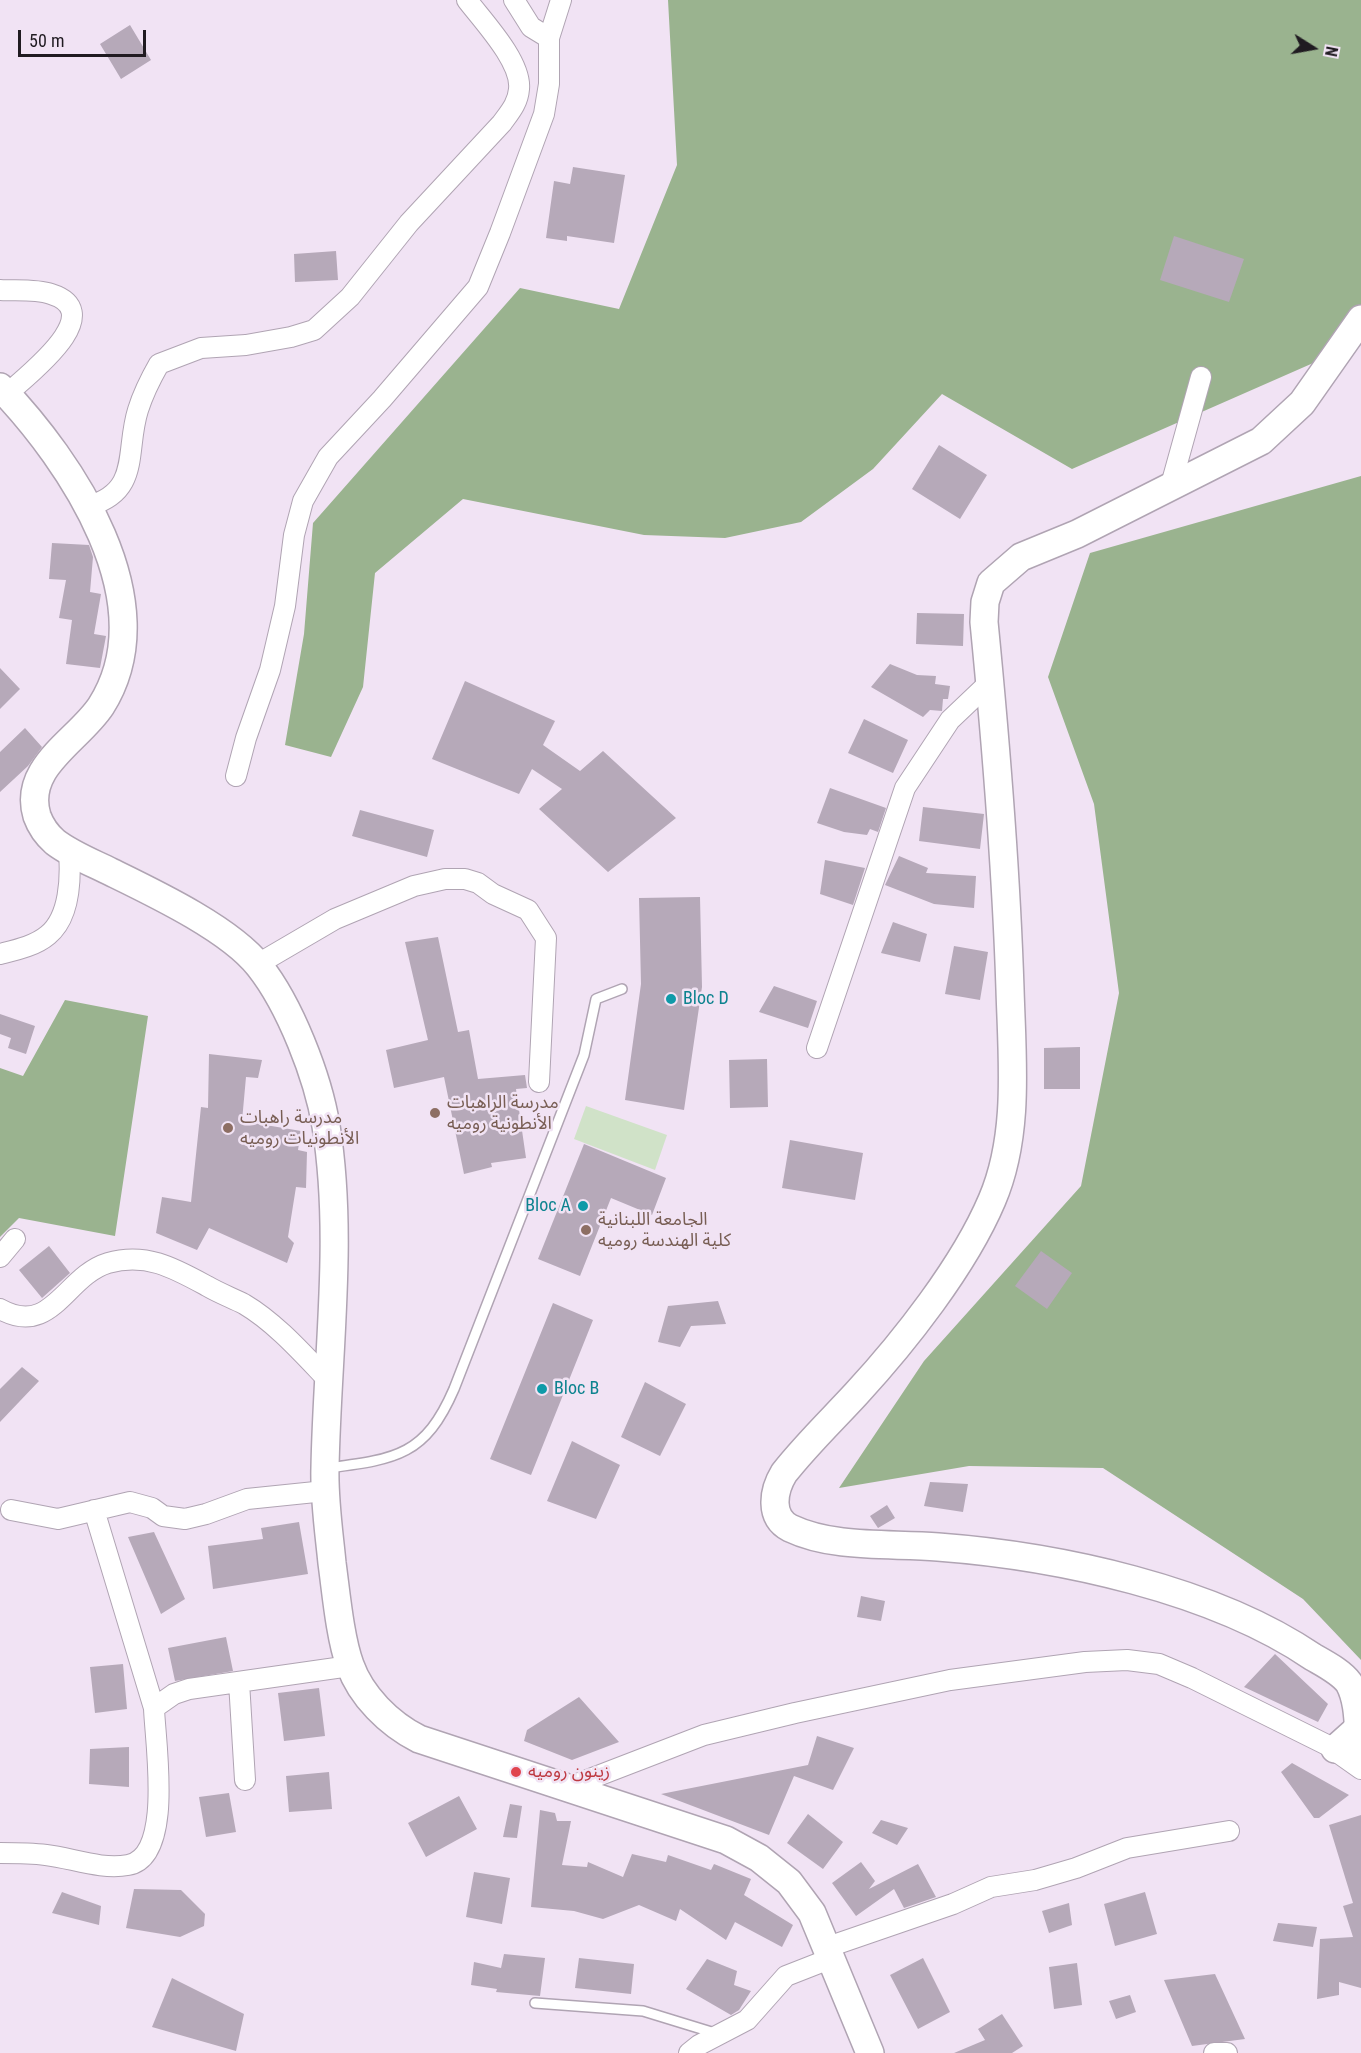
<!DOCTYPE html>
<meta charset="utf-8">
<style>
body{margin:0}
#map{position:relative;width:1361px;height:2053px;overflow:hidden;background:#f1e3f4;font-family:"Roboto Condensed",sans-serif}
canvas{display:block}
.north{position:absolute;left:1283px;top:18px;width:60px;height:60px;-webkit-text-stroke:4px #f1e3f4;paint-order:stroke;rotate:101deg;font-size:16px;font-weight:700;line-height:24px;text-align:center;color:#201b21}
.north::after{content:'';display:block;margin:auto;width:21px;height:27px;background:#201b21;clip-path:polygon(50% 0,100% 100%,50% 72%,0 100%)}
.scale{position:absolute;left:18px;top:30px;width:128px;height:27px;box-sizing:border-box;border:3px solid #201b21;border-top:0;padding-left:8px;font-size:18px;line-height:21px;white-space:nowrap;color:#201b21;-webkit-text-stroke:4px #f1e3f4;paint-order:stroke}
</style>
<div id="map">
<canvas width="1361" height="2053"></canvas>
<div class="north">N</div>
<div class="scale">50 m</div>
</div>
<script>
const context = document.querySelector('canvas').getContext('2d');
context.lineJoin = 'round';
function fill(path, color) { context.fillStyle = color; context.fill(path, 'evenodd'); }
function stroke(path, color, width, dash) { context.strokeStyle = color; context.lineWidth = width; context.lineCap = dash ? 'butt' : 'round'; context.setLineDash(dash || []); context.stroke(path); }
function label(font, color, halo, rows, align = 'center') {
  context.font = font + ' "Roboto Condensed","Noto Sans Arabic",sans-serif'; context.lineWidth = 5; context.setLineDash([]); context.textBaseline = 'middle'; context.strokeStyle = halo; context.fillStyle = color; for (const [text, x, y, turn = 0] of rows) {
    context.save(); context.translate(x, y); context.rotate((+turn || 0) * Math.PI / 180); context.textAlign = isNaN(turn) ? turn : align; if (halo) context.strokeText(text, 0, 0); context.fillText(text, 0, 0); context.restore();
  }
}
fill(new Path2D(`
 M586,1106l81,29 -12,35 -81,-31z`), '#d0e2c8');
fill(new Path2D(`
 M668,0h693v342l-289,127 -130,-75 -69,75 -72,53 -76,16 -81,-3 -181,-36 -88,74 -12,114 -32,70 -46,-12 19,-111 9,-111 207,-235 99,21 58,-144z
 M1361,476v1184l-58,-61 -200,-131 -134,-2 -130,22 85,-127 157,-175 38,-193 -25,-189 -46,-127 42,-124z
 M65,1000l83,16 -33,220 -96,-18 -19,19v-169l23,8z`), '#9ab38f');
fill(new Path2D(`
 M130,25l21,35 -30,19 -21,-35z
 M573,167l52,8 -11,68 -47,-7v5l-21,-3 8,-57 16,3z
 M1174,236l70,23 -15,43 -69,-22z
 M336,251l2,29 -43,2 -1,-28z
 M939,445l48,30 -27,44 -48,-30z
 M52,543l37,2 4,12 -3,35 11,2 -7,40 12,2 -6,32 -34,-4 6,-44 -13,-2 7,-38 -17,-1z
 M917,613l47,1 -1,32 -47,-2z
 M890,664l27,11 19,1 -1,8 15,2 -2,13h-5l-1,12 -12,-1 -7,7 -52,-30z
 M0,668l20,21 -20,20z
 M465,681l90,40 -12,24 37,26 23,-20 73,67 -68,54 -69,-63 23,-20 -30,-20 -13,25 -87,-35z
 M864,719l44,21 -15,33 -45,-20z
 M25,728l17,19 -14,19 -28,26v-40z
 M830,788l56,20 -8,24 -8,-3 -3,6 -23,-3 -27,-9z
 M923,807l61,7 -4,35 -61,-8z
 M360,810l74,20 -7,27 -75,-21z
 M899,856l29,12 -2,5 50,3 -2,32 -40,-4 -49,-19z
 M825,860l40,8 -12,37 -33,-11z
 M700,897l2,90 -18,123 -59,-10 16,-116 -2,-86z
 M893,922l34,12 -7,28 -39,-9z
 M438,937l20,95 11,-2 9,49 47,-4 2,13 -11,1 10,69 -35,5 1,4 -28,7 -20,-97 -50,11 -8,-38 42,-10 -23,-98z
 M954,946l34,6 -8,48 -35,-6z
 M774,986l43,15 -9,27 -49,-16z
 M0,1014l35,12 -9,28 -18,-6 3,-10 -11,-4z
 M1080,1047v42h-36v-41z
 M209,1054l53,6 -4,18 -12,-1 -4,44 59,10 -3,19 9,2 -1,36 -10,-1 -8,50 6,6 -7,20 -78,-35 -12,22 -41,-17 6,-36 29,5 10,-95 7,1z
 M767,1059l1,48 -38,1 -1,-48z
 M790,1140l73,13 -8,47 -73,-12z
 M584,1144l82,34 -14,37 -41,-17 -31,78 -42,-17z
 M49,1246l21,27 -28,25 -23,-28z
 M1041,1251l31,22 -25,36 -32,-23z
 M718,1301l8,23 -35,2 -11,21 -22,-5 10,-36z
 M553,1303l40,17 -62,155 -41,-16z
 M22,1367l17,14 -39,41v-33z
 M645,1382l41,22 -26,52 -39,-19z
 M572,1441l48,24 -24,54 -49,-18z
 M930,1482l38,2 -5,28 -39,-6z
 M887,1505l8,13 -17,10 -8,-12z
 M299,1522l9,52 -95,15 -5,-43 55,-7 -2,-11z
 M154,1532l31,67 -24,15 -33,-77z
 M861,1596l24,5 -4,20 -24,-4z
 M226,1637l7,34 -58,10 -7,-33z
 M1275,1654l53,50 -10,18 -74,-35z
 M123,1664l4,45 -32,4 -5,-46z
 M319,1688l6,48 -41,5 -6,-48z
 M579,1697l40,45 -47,18 -48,-19 3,-11z
 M817,1736l37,12 -21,42 -39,-14 -25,59 -108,-41 147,-29z
 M129,1747v40l-40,-3 1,-35z
 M1292,1763l57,32 -30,23h-5l-33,-46z
 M329,1772l3,37 -43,3 -3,-36z
 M229,1793l7,39 -30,5 -7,-40z
 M459,1796l18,33 -51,28 -18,-34z
 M510,1804l12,2 -5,32 -14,-1z
 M540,1810l15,3 2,8h14l-9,44 25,2 1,-5 35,15 9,-23 34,8 2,-7 43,15 3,-6 37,15 -7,16 49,30 -11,22 -47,-25 -9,18 -46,-31 -4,12 -37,-16 -36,14 -29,-8 -43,-4z
 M808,1814l35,28 -20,27 -36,-26z
 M1361,1815v173l-22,-6v13l-22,4 3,-60 33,-2 -10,-31 10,-3 -24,-78z
 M881,1820l27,8 -11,17 -25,-12z
 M861,1862l14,19 -6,8 49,-25 18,33 -32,11 -10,-19 -38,27 -24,-33z
 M474,1872l36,6 -8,46 -36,-7z
 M134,1889l47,1 24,24 -1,12 -24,11 -54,-9z
 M62,1892l39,14 -2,19 -47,-12z
 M1145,1892l12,42 -42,12 -11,-42z
 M1069,1903l3,22 -23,8 -7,-22z
 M1278,1923l39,4 -4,20 -40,-6z
 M504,1954l41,4 -5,38 -44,-4 1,-3 -26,-4 3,-23 27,6z
 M579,1958l55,6 -3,30 -56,-6z
 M923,1958l27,54 -32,17 -28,-54z
 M707,1959l30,12 -3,14 17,6 -12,19 -8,5 -45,-26z
 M1077,1963l5,42 -28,4 -5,-42z
 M1215,1974l30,65 -53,7 -28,-66z
 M172,1978l72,36 -8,37 -84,-24z
 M1130,1995l6,17 -20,7 -7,-18z
 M1002,2014l21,32 -11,7h-58l31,-13 -7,-11z`), '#b6a9b9');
const lane = new Path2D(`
 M328,1468c68,-9 97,-12 126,-79l130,-334 12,-56 26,-10
 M535,2003l108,8 75,23`);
const street = new Path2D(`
 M514,0l17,27 18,11
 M0,290c16,1 36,-1 51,4 60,19 -26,83 -44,100
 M1171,485l30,-108
 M89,506c52,-15 36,-55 49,-96 5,-16 13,-32 21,-46l42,-16 45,-3 45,-8 23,-7 36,-33 59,-74 93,-100c8,-11 16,-20 17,-34 3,-27 -36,-68 -52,-89
 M236,776l10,-38 24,-68 15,-64 9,-71 9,-34 25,-44 54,-58 96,-112 22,-54 44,-119 5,-30v-46l12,-38
 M0,954c16,-4 35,-8 48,-19 22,-18 23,-58 21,-84
 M258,964l77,-45 79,-33 31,-7h20l13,4 15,11 35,16 18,28 -7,144
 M817,1048l88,-260 45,-68 40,-38
 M0,1257l15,-18
 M0,1309c52,29 65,-33 108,-46 38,-11 66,5 99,23 12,7 25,12 37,18 32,19 59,50 85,77
 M11,1510l47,9 72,-17 22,6 11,8 22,3 21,-5 41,-15 78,-8
 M94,1510l60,198
 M239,1682l6,98
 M569,1787l135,-52 91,-22 155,-33 135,-18 42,-2 32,4 33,14 135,67 34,24
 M0,1853c15,0 31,0 46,2 26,3 55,15 82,10 46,-8 27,-123 26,-157l20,-14 15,-5 161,-23
 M828,1947l125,-43 38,-17 44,-7 41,-12 51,-20 102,-17
 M689,2053l10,-8 48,-25 39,-44 46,-18
 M1214,2053h13`);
const secondary = new Path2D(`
 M1361,319l-59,84 -41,38 -184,93 -56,23 -30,26 -6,19 -1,20c12,122 22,245 26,367 2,70 10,146 -18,211 -28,66 -88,142 -136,194 -24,26 -50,51 -72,79 -11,18 -15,44 6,55 44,21 101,15 148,19 120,9 275,42 375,110 12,7 28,15 36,26 12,22 8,51 12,75
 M0,387c71,74 167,215 101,319 -23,35 -79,61 -64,110 4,11 10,19 18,26 17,13 38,21 56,30 43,21 119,57 148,94 31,39 59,111 67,160 18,112 1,229 -1,342 -1,31 4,64 7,95 4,29 8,75 18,102 11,31 39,59 69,74l307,101 33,18 30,24 23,31 58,140
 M1335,1749l19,-17 7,-10`);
stroke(lane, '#b0a4b3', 12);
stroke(street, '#b0a4b3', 22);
stroke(secondary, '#b0a4b3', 30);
stroke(lane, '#fff', 9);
stroke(street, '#fff', 20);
stroke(secondary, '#fff', 27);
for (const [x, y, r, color] of [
 [671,999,6,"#0f9aa8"],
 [435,1113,6,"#8d6e63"],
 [228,1128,6,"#8d6e63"],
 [583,1206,6,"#0f9aa8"],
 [586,1230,6,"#8d6e63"],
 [542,1389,6,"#0f9aa8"],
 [516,1772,6,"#e0444e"]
]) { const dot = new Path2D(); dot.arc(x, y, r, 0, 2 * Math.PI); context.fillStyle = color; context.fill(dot); stroke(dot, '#f1e3f4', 2); }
label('18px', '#0d838f', '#f1e3f4', [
 ["Bloc D",683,999],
 ["Bloc A",571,1206,"right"],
 ["Bloc B",554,1389]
], 'left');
label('18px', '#785e54', '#f1e3f4', [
 ["مدرسة الراهبات",447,1103],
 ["الأنطونية روميه",447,1124],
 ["مدرسة راهبات",240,1118],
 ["الأنطونيات روميه",240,1139],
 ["الجامعة اللبنانية",598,1220],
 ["كلية الهندسة روميه",598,1241]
], 'left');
label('18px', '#be3a42', '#f1e3f4', [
 ["زينون روميه",528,1772]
], 'left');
</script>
